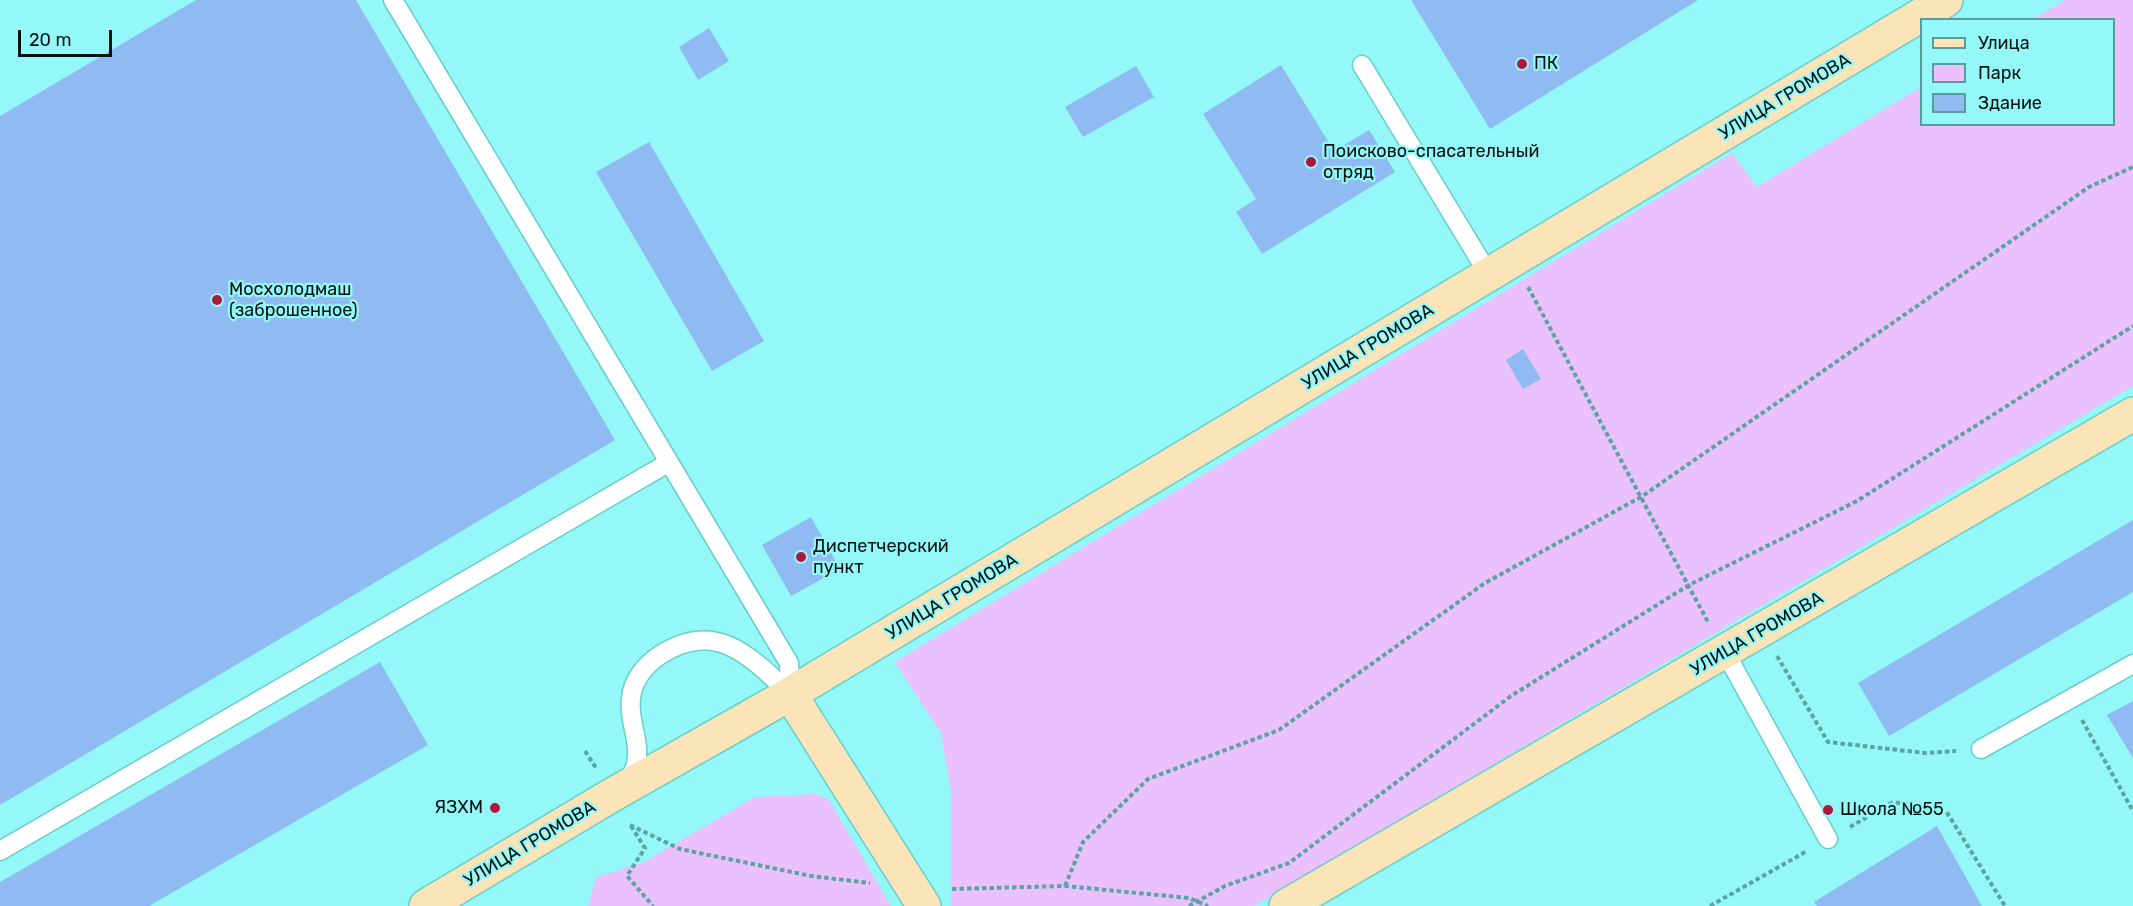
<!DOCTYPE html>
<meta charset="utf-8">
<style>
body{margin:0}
#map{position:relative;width:2133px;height:906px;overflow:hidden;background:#93f8f7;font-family:Rubik,sans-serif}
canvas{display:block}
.legend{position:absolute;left:1920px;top:18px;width:195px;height:108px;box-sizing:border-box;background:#93f8f7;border:2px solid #589c9b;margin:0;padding:8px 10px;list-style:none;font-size:18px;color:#001212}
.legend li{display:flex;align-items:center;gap:12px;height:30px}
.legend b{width:30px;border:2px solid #589c9b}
.scale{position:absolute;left:18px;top:30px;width:94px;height:27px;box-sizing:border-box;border:3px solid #001212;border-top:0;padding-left:8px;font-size:18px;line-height:21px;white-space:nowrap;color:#001212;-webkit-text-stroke:4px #93f8f7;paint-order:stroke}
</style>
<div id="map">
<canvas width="2133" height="906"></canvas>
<ul class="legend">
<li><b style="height:8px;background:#fbe4b7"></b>Улица</li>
<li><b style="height:16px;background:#eac1fd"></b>Парк</li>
<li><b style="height:16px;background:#8fbbf2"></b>Здание</li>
</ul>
<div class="scale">20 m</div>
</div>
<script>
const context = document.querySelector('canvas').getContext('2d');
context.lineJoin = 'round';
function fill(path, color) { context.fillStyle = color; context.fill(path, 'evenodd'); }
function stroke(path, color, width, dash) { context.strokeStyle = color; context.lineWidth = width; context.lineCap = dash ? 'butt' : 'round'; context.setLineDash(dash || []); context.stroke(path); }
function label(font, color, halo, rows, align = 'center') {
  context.font = font + ' Rubik,sans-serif'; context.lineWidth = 4.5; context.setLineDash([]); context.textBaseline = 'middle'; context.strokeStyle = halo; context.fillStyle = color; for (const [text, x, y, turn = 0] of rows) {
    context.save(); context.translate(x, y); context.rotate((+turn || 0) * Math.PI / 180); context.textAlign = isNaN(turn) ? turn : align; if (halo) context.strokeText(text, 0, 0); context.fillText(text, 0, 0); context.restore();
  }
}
fill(new Path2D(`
 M2065,0h68v386l-879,520h-303v-113l-10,-60 -46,-71 837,-509 25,34 164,-100 1,37h192v-104l-81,-1z
 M815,794l14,6 62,106h-303l8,-29 46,-14 113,-66z`), '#eac1fd');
fill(new Path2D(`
 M196,0h160l259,440 -615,365v-689z
 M1411,0h287l-208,129z
 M709,28l20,33 -31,19 -19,-33z
 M1281,65l53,86 35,-21 26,42 -133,82 -26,-42 20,-13 -53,-85z
 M1136,66l18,31 -71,40 -18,-30z
 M649,142l115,199 -52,30 -116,-199z
 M1523,349l18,30 -18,10 -17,-29z
 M811,517l29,52 -49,27 -29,-51z
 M2133,520v72l-244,144 -31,-53z
 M380,662l48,83 -279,161h-149v-24z
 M2133,701v57l-26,-43z
 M1937,826l45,80h-165l-3,-4z`), '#8fbbf2');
const lane = new Path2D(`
 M393,0l396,663 1,31
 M1362,65l127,210
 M1725,652l103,187
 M1981,749l152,-85
 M627,784c3,-7 8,-14 9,-21 5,-22 -8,-42 -5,-64 1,-18 14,-34 29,-44 56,-36 90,1 130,39
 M0,851l668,-388`);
const secondary = new Path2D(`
 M790,694l134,212
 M426,906l186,-111 178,-101 1156,-694
 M1286,906l847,-492`);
stroke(lane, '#68cecd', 21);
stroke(secondary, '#68cecd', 36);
stroke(new Path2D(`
 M1528,287l181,337
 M1777,656l51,86 97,11 31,-2
 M2082,720l51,91
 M585,751l11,17
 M630,825l50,24 131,27 59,7
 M631,826l14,22 -18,28 26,30
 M1850,827l43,-25 53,9 59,95
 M1065,886l18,-44 65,-63 131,-49 206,-147 156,-86 448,-310 44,-20
 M952,889l113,-3 124,12 19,8
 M1189,906l36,-20 64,-23 222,-167 178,-111 168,-84 276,-175
 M1710,906l97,-55`), '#5da3a3', 4, [4.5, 3]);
stroke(lane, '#fff', 18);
stroke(secondary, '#fbe4b7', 33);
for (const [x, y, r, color] of [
 [1522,64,6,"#ad183d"],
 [1311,162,6,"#ad183d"],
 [217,300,6,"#ad183d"],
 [801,557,6,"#ad183d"],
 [495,808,6,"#ad183d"],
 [1828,810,6,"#ad183d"]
]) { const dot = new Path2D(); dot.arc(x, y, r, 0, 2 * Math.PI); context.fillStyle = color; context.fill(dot); stroke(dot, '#93f8f7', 2); }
label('18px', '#001212', '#93f8f7', [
 ["ПК",1534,64],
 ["Поисково-спасательный",1323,152],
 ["отряд",1323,173],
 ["Мосхолодмаш",229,290],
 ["(заброшенное)",229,311],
 ["Диспетчерский",813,547],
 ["пункт",813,568],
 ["ЯЗХМ",483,808,"right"],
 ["Школа №55",1840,810]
], 'left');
label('18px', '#001212', '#93f8f7', [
 ["УЛИЦА ГРОМОВА",1785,97,-31],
 ["УЛИЦА ГРОМОВА",1368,347,-31],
 ["УЛИЦА ГРОМОВА",952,597,-31],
 ["УЛИЦА ГРОМОВА",1757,634,-30],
 ["УЛИЦА ГРОМОВА",530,844,-31]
]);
</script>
